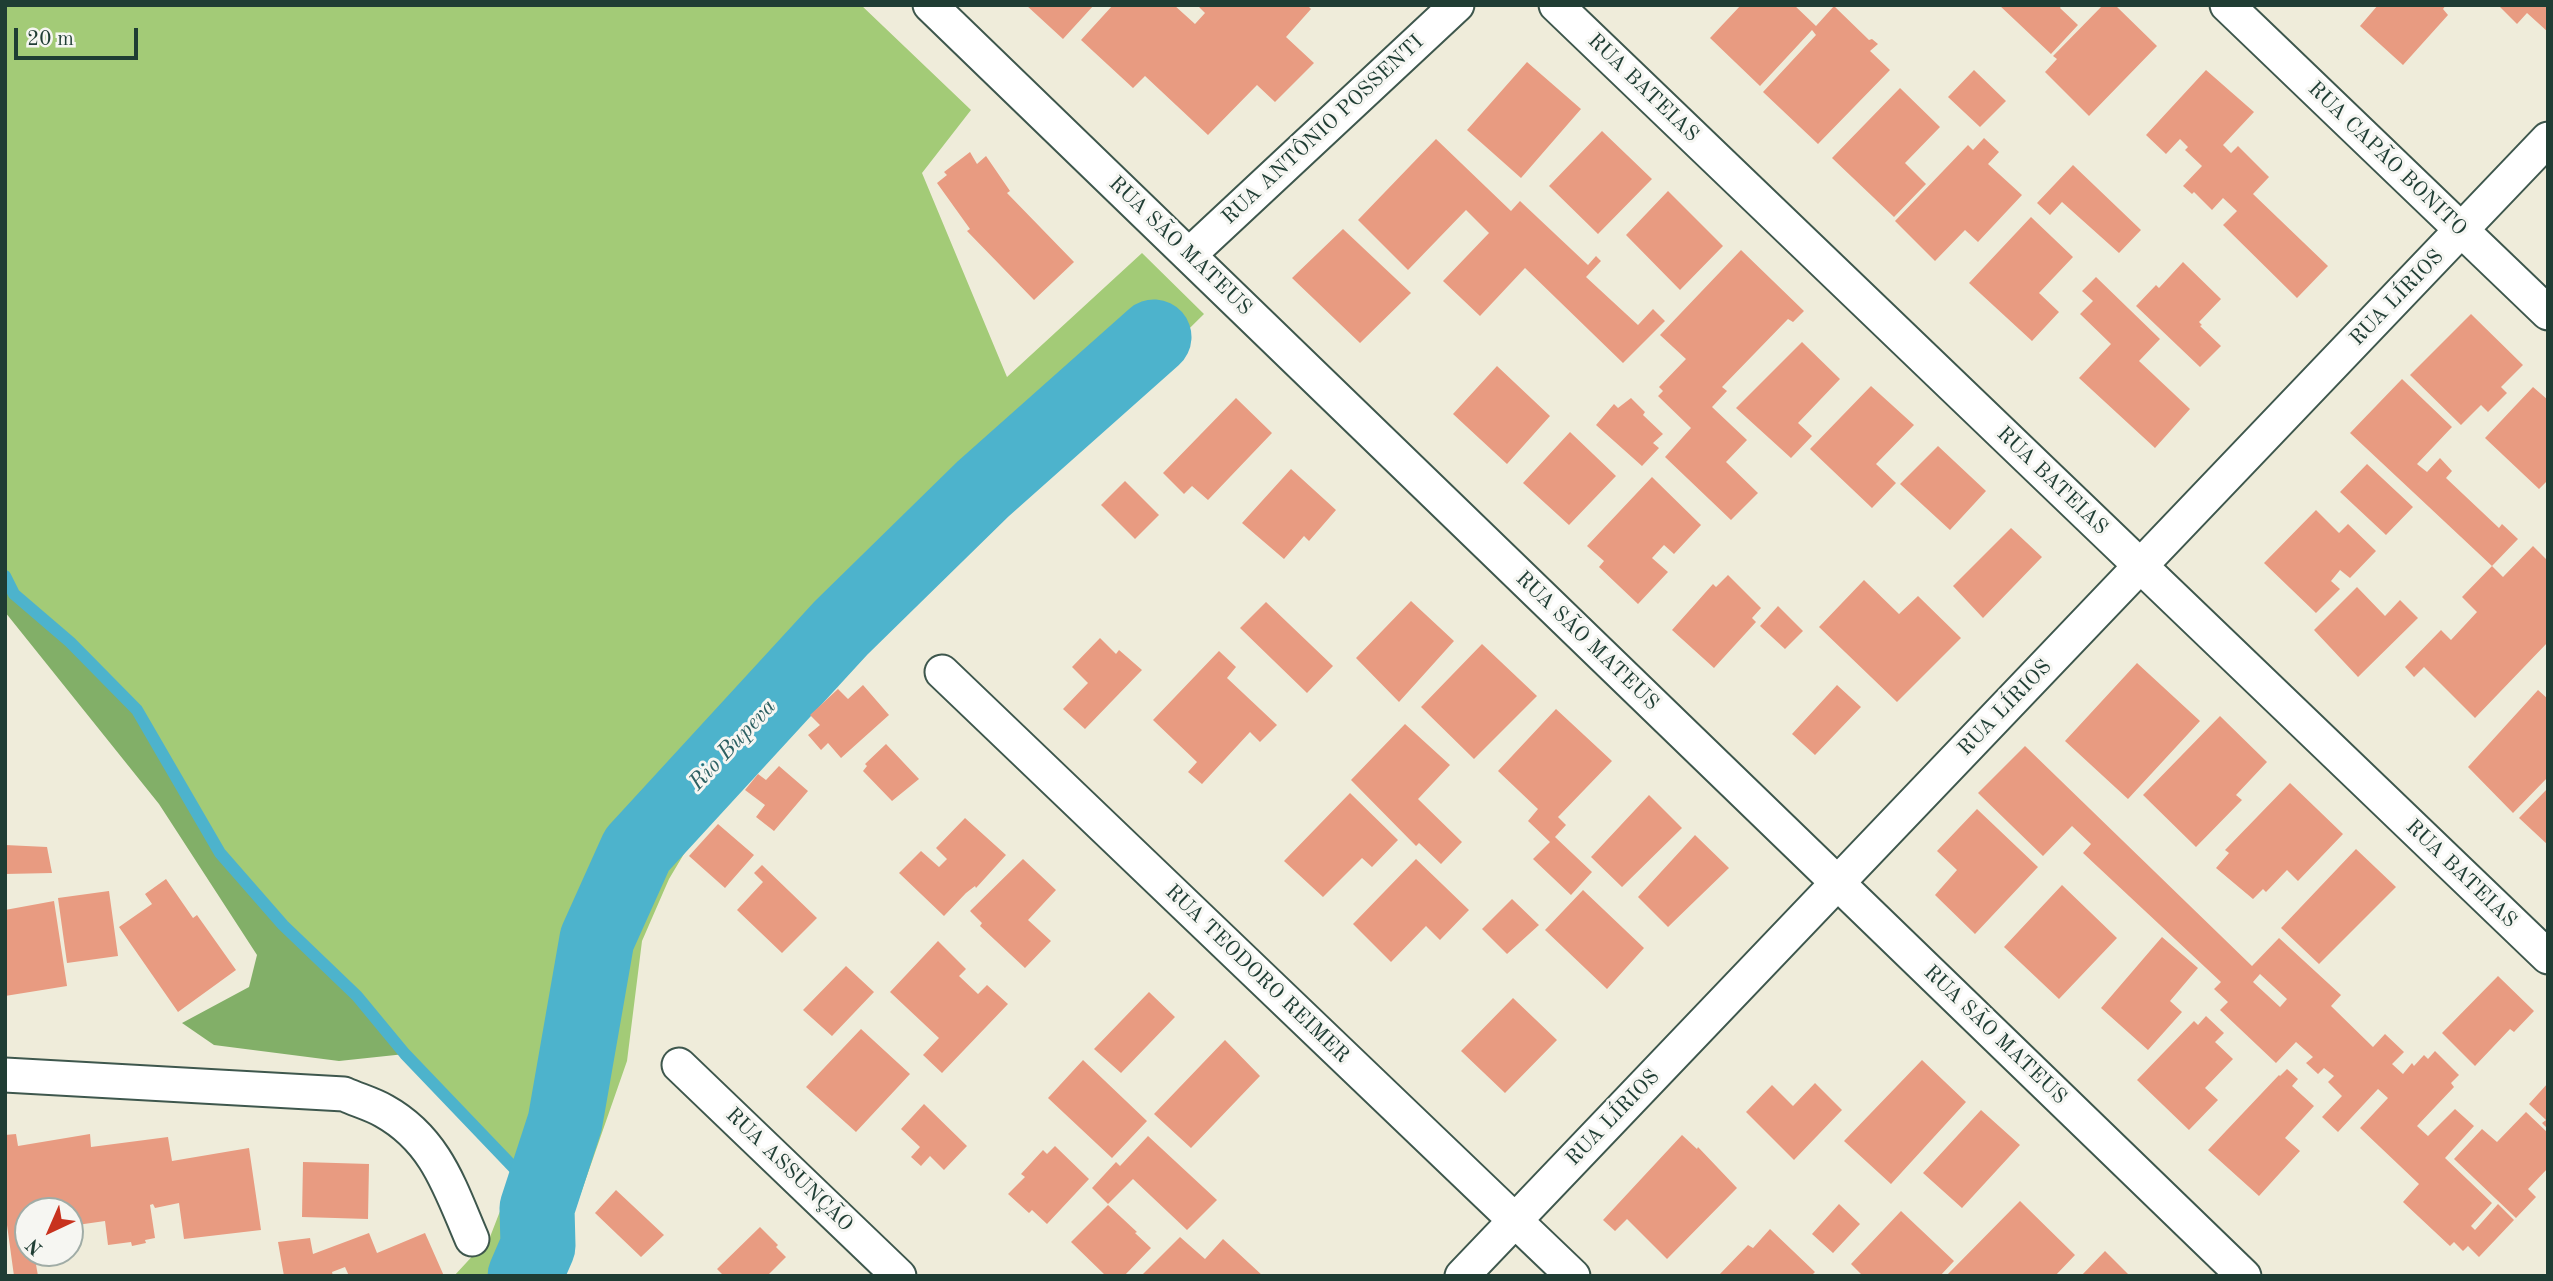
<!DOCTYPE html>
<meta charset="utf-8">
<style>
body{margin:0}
#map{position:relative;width:2553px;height:1281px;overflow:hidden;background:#efecda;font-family:"Old Standard TT",serif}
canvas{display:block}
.frame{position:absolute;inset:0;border:7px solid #1f3d34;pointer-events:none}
.north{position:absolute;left:14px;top:1197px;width:70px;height:70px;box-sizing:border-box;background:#f6f6f2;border:2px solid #a0aca6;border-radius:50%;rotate:224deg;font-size:19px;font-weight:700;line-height:28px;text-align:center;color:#1f3d34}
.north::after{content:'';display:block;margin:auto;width:24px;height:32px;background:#c8321e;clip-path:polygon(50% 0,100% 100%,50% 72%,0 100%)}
.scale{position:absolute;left:14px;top:28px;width:124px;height:32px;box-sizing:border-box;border:4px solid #1f3d34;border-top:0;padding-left:9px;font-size:21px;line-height:24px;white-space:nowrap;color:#1f3d34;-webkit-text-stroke:5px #f6f6f2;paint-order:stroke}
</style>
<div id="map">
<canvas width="2553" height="1281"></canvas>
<div class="frame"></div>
<div class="north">N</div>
<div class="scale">20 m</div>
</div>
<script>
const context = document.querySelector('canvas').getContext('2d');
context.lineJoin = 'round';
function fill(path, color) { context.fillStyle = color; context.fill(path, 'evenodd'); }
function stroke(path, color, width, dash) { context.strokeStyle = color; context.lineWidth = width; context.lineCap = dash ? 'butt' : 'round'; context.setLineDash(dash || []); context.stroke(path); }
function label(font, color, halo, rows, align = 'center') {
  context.font = font + ' "Old Standard TT",serif'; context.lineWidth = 6; context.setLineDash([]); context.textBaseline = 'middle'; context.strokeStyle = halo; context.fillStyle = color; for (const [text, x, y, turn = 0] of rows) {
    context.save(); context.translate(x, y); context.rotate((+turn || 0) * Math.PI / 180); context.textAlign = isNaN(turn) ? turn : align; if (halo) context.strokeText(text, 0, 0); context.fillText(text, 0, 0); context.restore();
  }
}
fill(new Path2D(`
 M5,5h856l110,105 -49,63 85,204 135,-124 62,61 -482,476 -53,89 -27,62 -15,120 -75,215h-98l36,-39 26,-67 -111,-116 -48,-58 -74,-71 -63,-72 -83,-143 -67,-68 -56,-48 -9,-18z`), '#a3cb77');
fill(new Path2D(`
 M5,576l9,18 56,48 67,68 83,143 63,72 74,71 48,58 -66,7 -125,-16 -32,-22 67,-36 8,-32 -98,-151 -154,-192z`), '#82af68');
stroke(new Path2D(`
 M5,576l9,18 56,48 67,68 83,143 63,72 74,71 48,58 111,116 21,38`), '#4db3cc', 12);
stroke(new Path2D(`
 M525,1276l13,-30 -1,-38 28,-86 32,-183 40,-89 204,-222 142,-139 171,-152`), '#4db3cc', 75);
fill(new Path2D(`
 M1026,5h68l-31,34z
 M1113,5h61l21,19 10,-11 -8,-8h110l4,4 -25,28 28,26 -39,39 -18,-17 -49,50 -63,-59 -12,12 -52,-48z
 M1741,5h53l22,21 18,-20 35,34 3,-1 6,5 -8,7 20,19 -72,74 -55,-52 53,-57 -4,-5 -52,56 -50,-48z
 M1999,5h63l-2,3 18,17 -27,29z
 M2103,5h12l42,41 -68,70 -44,-44 12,-13 -4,-3z
 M2378,5h68l-3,4 5,6 -45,50 -43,-39z
 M2498,5h50v27l-21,-19 -10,11z
 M1527,62l54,47 -60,69 -54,-48z
 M1974,70l32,31 -26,26 -32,-30z
 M2206,70l48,42 -31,33 8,8 7,-7 31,31 -16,17 75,72 -31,32 -74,-73 14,-14 -14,-13 -11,12 -18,-18 -2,2 -9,-8 19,-20 -17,-16 3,-3 -8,-8 -14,15 -20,-19z
 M1900,88l40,39 -35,36 21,21 -32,33 -62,-59z
 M1602,131l50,48 -54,55 -49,-48z
 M1984,138l15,14 -11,12 34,31 -44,47 -13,-12 -30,31 -40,-40 73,-76 5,5z
 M1436,139l75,72 9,-10 68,64 8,-9 5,5 -15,16 52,48 15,-16 12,12 -42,42 -98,-95 -45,48 -37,-35 46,-48 -23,-23 -58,60 -50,-50z
 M970,152l7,12 9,-8 24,35 -3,2 67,69 -40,38 -67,-69 3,-2 -33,-46 10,-8 -3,-3z
 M2073,165l68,65 -22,23 -57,-51 -12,13 -13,-12z
 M1668,191l55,55 -43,44 -54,-55z
 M2031,217l42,40 -34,36 20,19 -27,29 -63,-58z
 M1343,229l68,64 -51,50 -68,-65z
 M1741,250l63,61 -11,11 -5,-3 -66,68 5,4 -15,16 35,33 -21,22 32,31 -27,27 -66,-63 26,-29 -33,-32 5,-5 -4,-4 27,-28 -26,-24z
 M2183,262l38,37 -22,23 3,3 -2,1 21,20 -21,21 -64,-61 20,-21 3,3z
 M2096,277l64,62 -21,22 51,48 -35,39 -76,-70 32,-34 -31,-30 13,-13 -11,-10z
 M2471,314l52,51 -22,22 6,6 -19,19 -7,-7 -20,20 -51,-50z
 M1802,342l38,37 -42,44 14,13 -21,22 -55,-50z
 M1497,366l53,50 -43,48 -54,-50z
 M2402,379l50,48 -35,37 10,8 13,-14 12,13 -6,7 53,50 3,-4 16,15 -26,27 11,11 30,-31 15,15v81l-73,76 -51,-51 -10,10 -9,-10 36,-37 10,10 26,-28 -15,-15 30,-31 -142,-133z
 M1871,386l43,39 -38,39 20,19 -24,25 -62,-59z
 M2533,387l15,13v80l-9,9 -54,-51z
 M1236,398l36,35 -64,67 -16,-14 -8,8 -21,-21z
 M1631,398l14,14 -2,3 20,19 -10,9 6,5 -17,18 -46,-41 18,-21 4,4z
 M1570,432l46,44 -47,49 -46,-42z
 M1938,446l48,45 -36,39 -50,-46z
 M2367,464l46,43 -27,28 -46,-43z
 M1291,469l45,41 -27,31 -5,-5 -20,23 -42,-36z
 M1652,477l49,48 -27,29 -10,-9 -12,13 16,14 -30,32 -39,-37 5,-6 -17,-15z
 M1125,481l34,34 -24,24 -34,-34z
 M2316,510l23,23 9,-9 28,27 -26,27 -10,-8 -9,11 9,8 -24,24 -52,-50z
 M2011,528l31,29 -59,61 -30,-32z
 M1728,575l33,33 -9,10 4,4 -42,46 -42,-38 41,-46 3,3z
 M1864,580l35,34 19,-18 43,42 -64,64 -78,-75z
 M2357,587l28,29 15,-16 18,18 -60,59 -44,-47z
 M1411,601l43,40 -55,61 -43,-44z
 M1266,602l67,64 -26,27 -67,-65z
 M1778,606l25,25 -18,18 -25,-23z
 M1100,638l16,16 3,-4 23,20 -57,59 -22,-20 25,-26 -16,-16z
 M1482,644l55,52 -63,63 -53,-52z
 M1219,651l17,16 -9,11 50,47 -17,17 -10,-10 -48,52 -14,-12 9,-10 -44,-42z
 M2137,663l63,58 -72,78 -63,-58z
 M863,685l26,30 -48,43 -13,-15 -7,7 -13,-15 12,-10 -10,-10 28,-26 10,10z
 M1837,685l24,22 -46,48 -23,-21z
 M2538,690l10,9v78l-35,36 -45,-46z
 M1556,709l56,52 -54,56 8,8 -11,12 37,35 -21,23 -38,-36 17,-17 -22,-21 10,-12 -40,-38z
 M2220,716l47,46 -31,33 6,5 -46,47 -53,-52z
 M1405,724l45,41 -32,34 44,43 -21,22 -22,-21 -3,3 -65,-66z
 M886,744l33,35 -27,22 -29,-30 4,-5 -2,-2z
 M2025,746l227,220 27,-28 62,57 -10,11 42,41 12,-13 19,18 -12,12 11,10 9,-11 2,3 10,-11 4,4 7,-8 24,24 -8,8 3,4 -37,39 11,10 27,-27 19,17 -29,32 47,45 -21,23 4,4 23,-26 16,16 -35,37 -11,-11 -5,5 -9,-9 -4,4 -47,-44 16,-18 -59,-56 28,-30 -10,-9 -40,43 -16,-15 20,-21 -14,-14 6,-6 -10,-8 -6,6 -12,-11 7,-6 -17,-15 -20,21 -56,-53 8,-8 -14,-13 7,-7 -138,-129 8,-9 -19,-18 -29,30 -65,-63zM2260,974l27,25 -7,8 -27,-25z
 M779,766l29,25 -34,40 -18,-14 9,-12 -20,-15 13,-16 8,6z
 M2290,783l53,51 -45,47 -11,-11 -21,22 -3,-3 -10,10 -37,-31 13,-15 -4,-3z
 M2548,788v57l-29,-27z
 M1350,793l48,47 -26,27 -10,-9 -39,39 -39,-36z
 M1649,795l33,33 -60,59 -31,-30z
 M1977,809l61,58 -63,67 -40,-39 22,-25 -20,-19z
 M965,818l41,37 -30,33 -1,-2 -9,7 -22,23 -45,-43 22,-22 18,16 8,-8 -11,-11z
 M718,824l36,31 -29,33 -36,-32z
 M1695,835l34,33 -61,59 -30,-30z
 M5,845l42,2 5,26 -47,1z
 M2356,849l40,38 -77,77 -38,-36z
 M1023,859l33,31 -28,30 23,21 -26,27 -45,-42 2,-3 -12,-12z
 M1416,859l53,51 -29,30 -14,-14 -35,36 -38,-38z
 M762,865l55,53 -35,35 -45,-43 26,-28 -9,-9z
 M166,879l27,39 4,-3 39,55 -58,42 -59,-85 33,-23 -7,-10z
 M2062,885l55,53 -58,61 -55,-52z
 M1583,890l61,58 -37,41 -62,-59z
 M109,891l9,65 -51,7 -9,-65z
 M1512,899l27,26 -32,29 -25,-25z
 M54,901l13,85 -62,10v-86z
 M2162,937l36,31 -28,33 12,11 -34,38 -47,-42z
 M938,941l28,28 -7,7 19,18 9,-9 21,19 -66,69 -19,-18 16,-17 -49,-46z
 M846,966l28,26 -42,44 -29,-26z
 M2498,976l36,35 -20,21 -4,-3 -35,37 -33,-33z
 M1149,992l26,25 -54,56 -27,-24z
 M1513,998l44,42 -52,53 -44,-42z
 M2206,1016l18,17 -9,9 18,17 -28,29 13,12 -29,30 -52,-50 57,-59 4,4z
 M861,1029l49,45 -54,58 -50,-45z
 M1225,1040l35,36 -69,72 -37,-34z
 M1083,1060l64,61 -35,37 -64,-60z
 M1922,1060l44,42 -75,82 -47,-43z
 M2287,1069l11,10 -6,7 22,20 -29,32 15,13 -41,45 -51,-46 71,-75 1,1z
 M1815,1083l27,27 -48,50 -48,-48 26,-27 21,21z
 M2548,1083v46l-6,-6 4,-3 -17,-16z
 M924,1104l43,42 -23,24 -14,-14 -9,10 -10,-9 9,-10 -19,-18z
 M1981,1110l39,35 -58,63 -39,-35z
 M2526,1112l22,21v35l-20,21 8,8 -20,21 -62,-59 28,-30 15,13z
 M16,1134l2,12 72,-12 1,13 77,-10 4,24 77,-13 12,82 -77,9 -5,-36 -24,5 -2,-4 -3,1 5,33 -10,2 1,3 -14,3 -1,-4 -23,3 -3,-24 -35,5v-15h-42v42h6l4,23h-24l-7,-51h-2v-90z
 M1682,1135l15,14 1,-2 39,41 -70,71 -40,-40 -12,12 -12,-11z
 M1148,1136l69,64 -30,30 -54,-51 -25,25 -16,-16 24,-26 4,4z
 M1055,1146l34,33 -42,45 -15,-14 -3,3 -21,-19 17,-17 -4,-3 22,-24 4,4z
 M303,1162l66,2 -1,55 -66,-2z
 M616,1190l48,45 -23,22 -46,-44z
 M2020,1201l55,54 -20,21h-109z
 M1839,1204l21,20 -27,29 -21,-19z
 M1108,1205l29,27 -2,1 16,15 -27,28h-18l-35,-34z
 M1901,1211l53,50 -14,15h-77l-12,-12z
 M760,1227l18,18 -2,2 10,10 -19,19h-43l-7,-7z
 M1770,1229l45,43 -4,4h-93l30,-31 5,3z
 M369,1233l8,20 48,-20 19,43h-95l-4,-9 -13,5 1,4h-49l-6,-34 32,-4 3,16z
 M1180,1237l25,22 18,-20 40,37 -120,-2z
 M2105,1251l25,25h-49z`), '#e89b81');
const minor = new Path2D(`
 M930,5l1314,1271
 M1556,5l992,952
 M2227,5l321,308
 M1189,255l268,-250
 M942,672l631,604
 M679,1065l220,211
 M5,1075l339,19c13,6 28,10 40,17 52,29 66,77 88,128
 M1462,1276l1086,-1137`);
stroke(minor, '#3e574d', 37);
stroke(minor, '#fff', 33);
label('21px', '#1f3d34', '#f6f6f2', [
 ["RUA BATEIAS",1643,88,44],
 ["RUA ANTÔNIO POSSENTI",1323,130,-43],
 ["RUA CAPÃO BONITO",2387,159,44],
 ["RUA SÃO MATEUS",1180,246,44],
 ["RUA LÍRIOS",2397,298,-46],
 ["RUA BATEIAS",2052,481,44],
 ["RUA SÃO MATEUS",1587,641,44],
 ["RUA LÍRIOS",2005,708,-46],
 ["RUA BATEIAS",2461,874,44],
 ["RUA TEODORO REIMER",1257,974,44],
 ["RUA SÃO MATEUS",1995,1035,44],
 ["RUA LÍRIOS",1613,1118,-46],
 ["RUA ASSUNÇÃO",789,1170,44]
]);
label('italic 23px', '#2d6062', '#f6f6f2', [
 ["Rio Bupeva",733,745,-47]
]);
</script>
